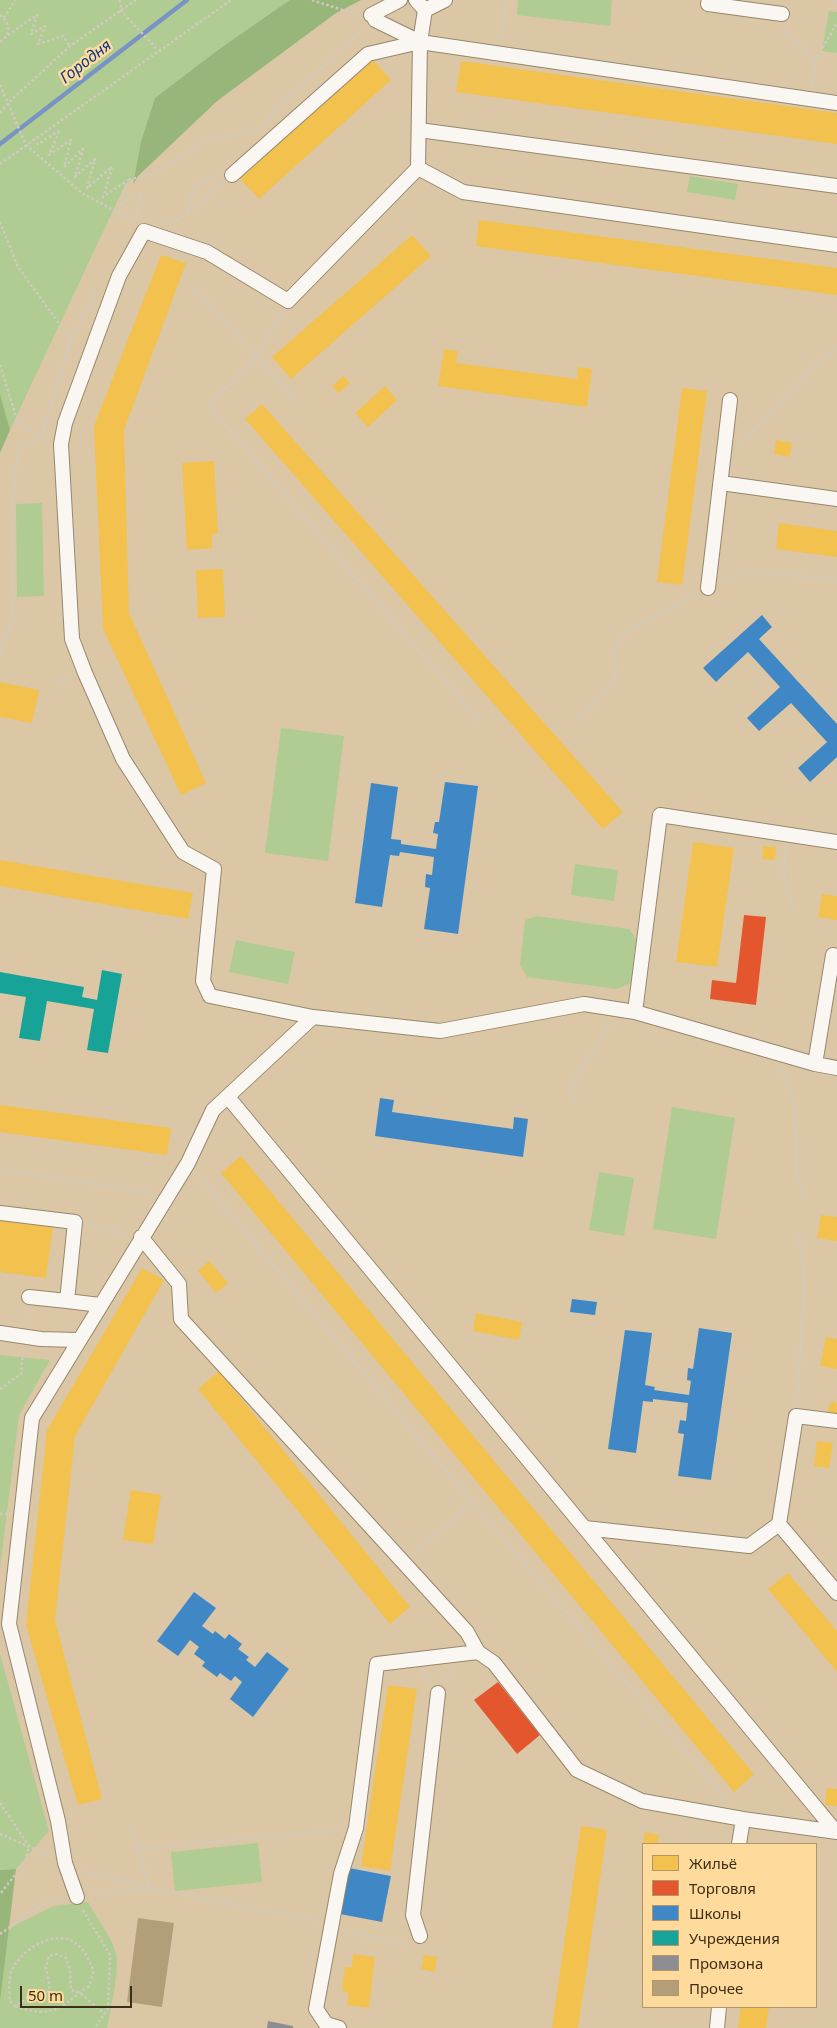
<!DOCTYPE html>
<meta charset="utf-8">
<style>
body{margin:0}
#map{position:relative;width:837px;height:2028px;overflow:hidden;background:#dbc7a6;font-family:"Noto Sans",sans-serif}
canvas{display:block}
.legend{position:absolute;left:642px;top:1843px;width:175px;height:165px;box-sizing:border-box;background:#feda9d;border:1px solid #b19667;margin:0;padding:6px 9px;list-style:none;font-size:15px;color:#3d2f16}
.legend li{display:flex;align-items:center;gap:10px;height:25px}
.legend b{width:25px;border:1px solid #b19667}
.scale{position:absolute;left:20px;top:1986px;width:112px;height:22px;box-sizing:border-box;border:2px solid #3d2f16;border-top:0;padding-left:6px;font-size:15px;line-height:18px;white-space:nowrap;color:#3d2f16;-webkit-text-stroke:4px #feda9d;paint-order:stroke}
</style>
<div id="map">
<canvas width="837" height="2028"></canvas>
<ul class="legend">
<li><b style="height:14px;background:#f2c14e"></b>Жильё</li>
<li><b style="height:14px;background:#e4572e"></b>Торговля</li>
<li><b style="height:14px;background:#3f88c5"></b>Школы</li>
<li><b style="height:14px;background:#17a398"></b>Учреждения</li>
<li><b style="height:14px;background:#8d8d92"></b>Промзона</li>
<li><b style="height:14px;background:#b29e78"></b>Прочее</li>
</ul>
<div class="scale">50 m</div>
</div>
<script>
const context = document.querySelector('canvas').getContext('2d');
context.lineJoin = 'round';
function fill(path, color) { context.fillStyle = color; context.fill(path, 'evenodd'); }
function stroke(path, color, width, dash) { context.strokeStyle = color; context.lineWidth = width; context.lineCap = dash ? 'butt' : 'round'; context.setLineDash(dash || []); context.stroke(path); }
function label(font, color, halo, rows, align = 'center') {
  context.font = font + ' "Noto Sans",sans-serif'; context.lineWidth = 5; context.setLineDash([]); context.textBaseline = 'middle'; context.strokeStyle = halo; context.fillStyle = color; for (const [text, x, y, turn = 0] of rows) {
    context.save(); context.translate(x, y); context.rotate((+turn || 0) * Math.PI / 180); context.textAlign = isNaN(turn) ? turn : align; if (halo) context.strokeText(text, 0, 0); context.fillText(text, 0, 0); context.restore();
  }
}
fill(new Path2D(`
 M0,0h361l-25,13 -119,88 -79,75 -13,9 -115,245 -10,-36z
 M518,0h94l-2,26 -93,-11z
 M829,11l8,1v41l-15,-2z
 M690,176l48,8 -3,16 -48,-8z
 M42,503l2,93 -27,1 -1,-93z
 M281,728l63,8 -16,125 -63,-8z
 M575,864l43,6 -4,31 -43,-6z
 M537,916l92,13 7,10 -5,44 -14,6 -90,-12 -7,-12 5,-45z
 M236,940l59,12 -7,32 -59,-12z
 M672,1107l63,11 -19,121 -63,-10z
 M599,1172l35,6 -10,58 -35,-6z
 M0,1355l50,5 -31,55 -19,154z
 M0,1654l49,177 -33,38 -16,1z
 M258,1843l4,39 -87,9 -4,-39z
 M88,1902c9,17 23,33 28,52 4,14 -6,59 -9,74h-107v-26l8,-71 5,-5 41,-20z`), '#b1cc92');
fill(new Path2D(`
 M290,0h71l-25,13 -119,88 -79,75 -5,9 8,-43 14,-44 63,-48z
 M0,394l10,36 -10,23z
 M16,1869l-16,133v-132z`), '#98b679');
fill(new Path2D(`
 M372,59l19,21 -132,119 -19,-20z
 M461,61l376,52v31l-381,-52z
 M479,220l358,48v27l-361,-49z
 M412,235l19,21 -140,123 -19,-22z
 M161,255l25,8 -62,167 5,183 77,170 -25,12 -78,-166 -9,-203z
 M444,349l14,2 -2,12 121,16 1,-12 14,2 -5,38 -149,-21z
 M343,376l7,7 -11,10 -7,-7z
 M385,386l12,14 -29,27 -13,-14z
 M682,388l25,3 -25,194 -25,-3z
 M262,404l361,408 -20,17 -358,-410z
 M776,440l16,3 -3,14 -15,-3z
 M214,461l4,73h-6v14l-25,2 -5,-87z
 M779,523l58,8v26l-61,-8z
 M223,569l2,48 -27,1 -2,-48z
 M0,682l39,8 -7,33 -32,-6z
 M693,842l41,6 -17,119 -41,-5z
 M763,846l13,1 -1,13 -13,-1z
 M0,860l193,33 -5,26 -188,-33z
 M822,894l15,2v24l-19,-3z
 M0,1105l171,23 -4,27 -167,-23z
 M241,1156l513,618 -20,18 -513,-619z
 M821,1215l16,2v24l-20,-3z
 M0,1219l53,7 -7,52 -46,-6z
 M209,1261l19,22 -12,10 -18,-22z
 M142,1268l22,12 -89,156 -20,184 47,179 -24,6 -52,-180 21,-195z
 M476,1313l46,9 -3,18 -46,-9z
 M826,1337l11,2v30l-17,-3z
 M219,1371l191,236 -20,17 -192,-235z
 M832,1400l5,3v13l-10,-4z
 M817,1441l16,2 -4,25 -15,-2z
 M131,1490l30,5 -8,49 -30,-4z
 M788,1573l49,58v41l-69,-83z
 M388,1685l29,4 -27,182 -29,-5z
 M827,1788l10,1v17l-12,-1z
 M581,1826l26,4 -29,198h-26z
 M645,1832l14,3 -2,9h-14z
 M353,1954l22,3 -6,51 -22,-3 1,-13 -6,-1 3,-24h7z
 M424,1955l13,2 -2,15 -14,-3z
 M741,2007h28l-3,21h-28z`), '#f2c14e');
fill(new Path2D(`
 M744,915l22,2 -10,88 -46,-6 2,-19 24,3z
 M498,1682l42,53 -23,19 -43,-54z`), '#e4572e');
fill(new Path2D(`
 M762,615l10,12 -13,12 78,85v33l-27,25 -12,-14 29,-26 -36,-39 -32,28 -12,-13 33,-31 -32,-35 -32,30 -13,-14z
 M445,782l33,4 -20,148 -34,-5 6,-41 -5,-1 1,-13 6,1 2,-18 -34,-5 -1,4 -9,-1 -8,52 -27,-4 16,-120 27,4 -7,52 10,1v4l35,5 2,-15 -5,-1 2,-11h4z
 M380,1098l14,2 -2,12 121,17 1,-12 14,2 -5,38 -148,-21z
 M572,1299l25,3 -2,13 -25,-3z
 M699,1328l33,5 -21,147 -33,-4 6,-42 -6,-1 2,-13 6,1 2,-18 -35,-4v3l-10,-1 -7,52 -28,-4 17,-119 27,3 -7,52 10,2 -1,3 35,5 2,-14 -4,-1 1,-12 5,1z
 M194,1592l22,16 -14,18 11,8 2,-3 10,8 4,-5 13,10 -4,5 11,8 -3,3 9,7 12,-15 22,17 -36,48 -23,-18 12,-17 -7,-6 -4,5 -11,-8 -3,4 -15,-11 3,-4 -11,-8 5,-7 -9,-7 -12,16 -21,-15z
 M349,1868l42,8 -9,46 -42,-8z`), '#3f88c5');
fill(new Path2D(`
 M102,970l20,4 -14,79 -21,-3 7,-41 -47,-8 -7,40 -21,-3 7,-41 -26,-4v-21l84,15 -2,10 15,3z`), '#17a398');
fill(new Path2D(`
 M268,2021l25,5v2h-26z`), '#8d8d92');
stroke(new Path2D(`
 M0,144l187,-144`), '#7894c4', 4.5);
fill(new Path2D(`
 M138,1918l36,5 -12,84 -35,-5z`), '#b29e78');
const minor = new Path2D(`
 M416,0l9,10
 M445,0l-20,10 -5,32 -2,126 -130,133 -81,-49 -63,-21 -25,45 -54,147 -4,21 11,195 13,34 38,86 60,93 31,17 -11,112 7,15 103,21 127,14 144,-27 51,8 180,52 22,4
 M709,0l-1,4 74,10
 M371,15l29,-15
 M375,20l45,22 417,61
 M419,130l418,56
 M418,168l45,24 374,53
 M232,175l136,-121 52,-12
 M721,483l116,16
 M708,588l22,-188
 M635,1012l25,-197 177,27
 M815,1064l18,-109 4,1
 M228,1097l608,735
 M0,1213l75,9 -8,79 -38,-4
 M141,1237l38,47 2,35 286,313 11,20 16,11 83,107 65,31 101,18 94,13
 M67,1301l33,4
 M0,1333l41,6 36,1
 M779,1524l58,69
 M585,1528l164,18 30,-22 17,-108 41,5
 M739,1844l4,-25
 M77,1897l-12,-34 -7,-42 -49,-197 23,-206 156,-255 25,-53 100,-93
 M420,1936l-7,-21 25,-222
 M339,2028l-13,-4 -10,-15 25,-135 15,-46 21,-164 101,-12
 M717,2028l2,-21`);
stroke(minor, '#96876c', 16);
stroke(new Path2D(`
 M120,0l1,11 38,40
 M312,0l46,15
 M836,0l1,1
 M0,15c11,8 11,20 0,27
 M4,18l11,-18
 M784,27l1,4 30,30 -3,25
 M8,35l29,-20 -6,19 14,-8 -7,18 25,-8 7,10
 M501,40l5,-40
 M815,61l22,-38
 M0,85l26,60 56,48 52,28
 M0,113l8,-10 62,-57 66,-46
 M260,129l18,-21 86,-79
 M33,139l5,5 22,-14 -11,25 22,-15 -7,27 19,-18 -8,28 20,-18 -8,29 25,-21 -9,30 25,-17 -8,26 21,-13 -5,26
 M0,164l231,-164
 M129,180l30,-9 48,-31 51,-9
 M186,215l9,-30 24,-10
 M0,222l18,45 53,73
 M167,223l18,-7 37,-33
 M195,288l101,113
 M282,312l-25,46 -49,47 271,316
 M0,365l18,58 30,18
 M739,447l71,-77 27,-24
 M722,582l23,-11 92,9
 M0,655l13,-39v-121l5,-47 23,-11 30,-97 25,-46
 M56,683l16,-5
 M577,720l36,-35 4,-18 -4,-15 14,-21 70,-37
 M785,847l-1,29 10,35
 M782,1070l12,34 3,71 6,20
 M575,1103l-5,-14 39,-64 4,-2
 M0,1170l154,23
 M198,1175l275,328 256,299
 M89,1225l38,9
 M26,1323l1,-12
 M0,1389l21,-15 2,-23
 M797,1402l8,-119 -6,-49
 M0,1514h8
 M413,1554l60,-51
 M423,1672l7,10
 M445,1681l7,-12
 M0,1803l29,43 -3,15 -26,33
 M0,1834l49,21
 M138,1849l202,-19
 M83,1871l68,17 166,33
 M92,1895l59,-7 -23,-67
 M83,1910l27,45 -2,53 -13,20
 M343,1931l65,14
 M0,1934l42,-29 22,-7
 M15,2006c40,14 44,1 74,-20 1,-4 4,-10 4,-15 0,-4 -4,-10 -6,-14 -17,-35 -58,-15 -74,10 -5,8 -4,25 -3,34l5,5 11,-7 7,-7 10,3 7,-5 -4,-23 3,-11 7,-2 10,4 4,12 1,20 9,3 25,21`), '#d1cac0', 2.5, [2.5, 2.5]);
stroke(minor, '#faf7f2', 14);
label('italic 16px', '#0d3a85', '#feda9d', [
 ["Городня",86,62,-38]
]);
</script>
